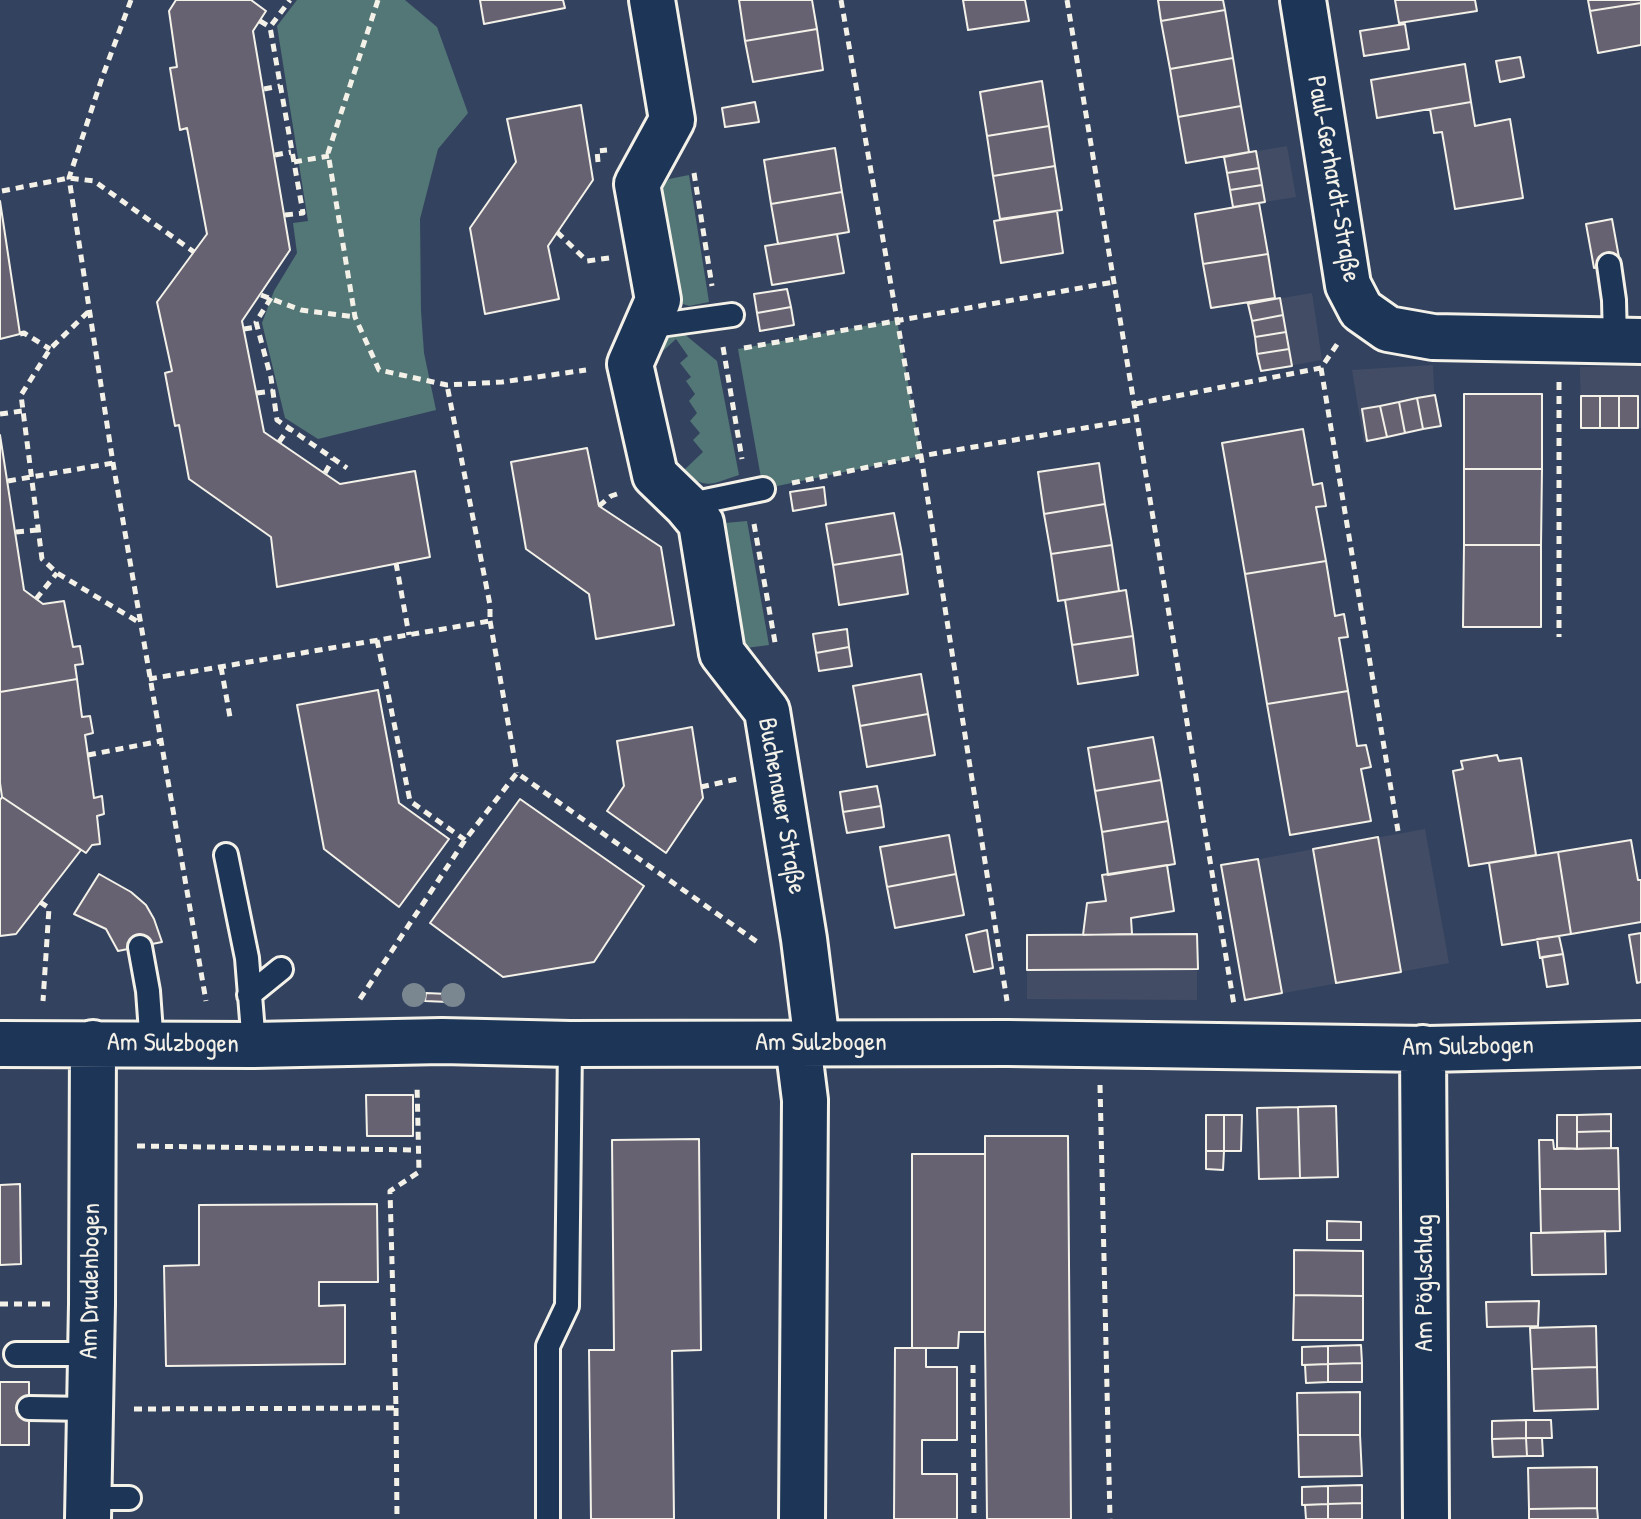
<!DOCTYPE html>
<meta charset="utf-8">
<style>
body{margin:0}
canvas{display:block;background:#33425f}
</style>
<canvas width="1641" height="1519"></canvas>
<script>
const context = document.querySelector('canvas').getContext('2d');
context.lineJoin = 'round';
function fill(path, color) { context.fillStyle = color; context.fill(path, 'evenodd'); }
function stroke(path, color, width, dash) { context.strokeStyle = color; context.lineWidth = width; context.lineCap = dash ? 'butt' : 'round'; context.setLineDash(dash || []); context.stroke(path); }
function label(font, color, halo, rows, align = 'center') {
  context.font = font + ' "Patrick Hand",sans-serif'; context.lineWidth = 6; context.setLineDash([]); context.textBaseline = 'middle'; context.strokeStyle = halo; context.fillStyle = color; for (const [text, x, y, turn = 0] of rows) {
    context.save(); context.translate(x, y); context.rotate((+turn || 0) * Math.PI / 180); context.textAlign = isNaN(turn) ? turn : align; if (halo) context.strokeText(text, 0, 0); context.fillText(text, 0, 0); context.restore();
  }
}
fill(new Path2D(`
 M1287,146l9,51 -63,10 -9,-50z
 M1312,293l10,67 -61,11 -13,-67z
 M1433,365l1,25 7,36 -77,17 -12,-73z
 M1641,366v62h-60l-1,-61z
 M1425,829l24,134 -204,37 -24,-134z
 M1197,934v66l-170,-1v-64z`), '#424c65');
fill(new Path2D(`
 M297,0h108l32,27 31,86 -30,36 -18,70 1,92 3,42 12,57 -118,29 -33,-21 -23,-95 12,-32 23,-38 -4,-30 15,-2 -31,-195z
 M689,175l20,127 -20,4 -15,-5 -17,-106 12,-16z
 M897,320l24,136 -158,33 -25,-140z
 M683,333l34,28 22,114c-28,9 -31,15 -57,-3l21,-20 -10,-12 7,-7 -10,-12 7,-8 -8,-12 6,-7 -9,-13 5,-4 -11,-14 8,-7 -12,-17 -24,22c7,-18 11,-27 31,-28z
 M747,521l22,124 -23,3 -11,-7 -19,-110 8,-8z`), '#537676');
const building = new Path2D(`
 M176,0h75l15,11 -13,20 37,219 -48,71 22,111 76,52 75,-13 15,86 -153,30 -6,-50 -82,-58 -10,-54 -4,1 -10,-53 7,-2 -15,-69 50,-68 -20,-106 -7,2 -10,-62 7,-1 -8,-56z
 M480,0h83l2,8 -81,16z
 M739,0h73l5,29 -72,12z
 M963,0h62l4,21 -61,9z
 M1158,0h65l2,10 -64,11z
 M1395,0h80l2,11 -78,12z
 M1588,0h53v3l-51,8z
 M1641,3v42l-43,8 -8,-42z
 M1225,10l8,48 -63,11 -9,-48z
 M1405,24l4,25 -45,7 -4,-25z
 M817,29l6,41 -70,12 -8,-41z
 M1520,57l4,20 -24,5 -4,-21z
 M1233,58l8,48 -63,11 -8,-48z
 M1465,64l6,38 -94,16 -6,-38z
 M1042,81l7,45 -62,10 -7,-44z
 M755,102l4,20 -34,5 -3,-19z
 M1471,102l4,24 35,-7 13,79 -68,11 -13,-77 -8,1 -4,-24z
 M581,105l12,75 -45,66 11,53 -74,15 -15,-86 46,-66 -9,-43z
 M1241,106l8,46 -63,11 -8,-46z
 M1049,126l6,40 -62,10 -6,-40z
 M835,148l7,44 -71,12 -7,-44z
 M1256,151l3,17 -32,5 -3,-16z
 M1055,166l7,44 -62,9 -7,-43z
 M1259,168l3,17 -32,5 -3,-17z
 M1262,185l3,17 -32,5 -3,-17z
 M842,192l7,40 -71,12 -7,-40z
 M0,201l20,133 -20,5z
 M1259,203l9,51 -65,10 -8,-50z
 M1057,211l6,42 -62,10 -7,-42z
 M1612,219l8,44 -26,5 -8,-44z
 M837,234l7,39 -72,12 -7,-39z
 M1268,254l7,44 -64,10 -8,-44z
 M787,289l4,18 -34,6 -3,-19z
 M1280,298l3,17 -31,6 -4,-17z
 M791,307l3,18 -34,6 -3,-18z
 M1283,315l3,17 -31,5 -3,-16z
 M1286,332l3,17 -32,5 -2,-17z
 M1289,349l3,17 -31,5 -4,-17z
 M1464,394h78v75h-78z
 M1435,395l6,31 -18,3 -6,-31z
 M1581,396h19v32h-19z
 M1600,396h19v32h-19z
 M1619,396h19v32h-19z
 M1417,398l6,31 -18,4 -6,-31z
 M1399,402l6,31 -18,4 -7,-31z
 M1380,406l7,31 -20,4 -5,-32z
 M1303,429l10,56 9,-2 4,23 -10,1 10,54 -81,13 -23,-131z
 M0,435l24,155 19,14 21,-3 9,46 7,-1 3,18 -8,1 2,14 -77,13z
 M587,448l12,58 62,41 13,78 -78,14 -7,-45 -63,-45 -15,-87z
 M1099,463l6,41 -61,10 -6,-42z
 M1464,469h78l-1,76h-77z
 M824,487l2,18 -33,6 -3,-19z
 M1105,504l7,41 -61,9 -7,-40z
 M894,513l8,41 -69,11 -7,-41z
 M1112,545l7,46 -61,10 -7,-47z
 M1464,545h77v82h-78z
 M902,554l6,40 -69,11 -6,-40z
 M1326,561l9,55 9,-2 4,23 -9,1 9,53 -81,13 -22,-130z
 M1126,590l7,46 -61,9 -7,-45z
 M847,629l2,18 -33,6 -3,-19z
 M1133,636l5,39 -60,9 -6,-39z
 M849,647l3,19 -33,5 -3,-18z
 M921,674l7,40 -68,12 -7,-40z
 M77,679l5,38 8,-1 3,17 -8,2 9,63 8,-2 2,18 -7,2 3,28 -8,1 -6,8 -84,-56 -2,-14v-91z
 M378,690l21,113 50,36 -50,68 -75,-58 -27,-144z
 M1348,691l9,55 9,-1 5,22 -10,2 10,52 -81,14 -23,-131z
 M928,714l7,41 -68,12 -7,-41z
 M692,727l11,71 -37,55 -59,-42 17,-25 -7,-45z
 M1153,737l8,43 -66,11 -7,-43z
 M1497,755l2,6 22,-3 15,97 -67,11 -16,-95 10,-2 -2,-8z
 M1161,780l7,41 -66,11 -7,-41z
 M877,786l4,20 -38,6 -3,-20z
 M2,797l79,53 -65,84 -16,2v-136z
 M520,799l124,87 -50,76 -91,15 -73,-54z
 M881,806l3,21 -37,6 -4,-21z
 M1168,821l7,43 -67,11 -6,-43z
 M949,835l7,39 -69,13 -7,-40z
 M1378,837l23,135 -65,11 -23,-134z
 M1631,840l7,40h3v42l-70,12 -13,-82z
 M1558,852l13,82 -69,11 -13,-82z
 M1258,859l24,134 -37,7 -24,-135z
 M1167,865l7,46 -43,7 1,16 -49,1 4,-32 19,-2 -4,-26z
 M99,874l32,18 15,13 8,14 8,23 -44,9 -12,-22 -32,-15z
 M956,874l8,41 -69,13 -8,-41z
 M987,930l6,38 -19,4 -8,-37z
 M1641,933v49l-4,1 -8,-48z
 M1197,934l1,35 -171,1v-35z
 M1559,936l4,18 -23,4 -3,-19z
 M1563,954l5,30 -21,3 -5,-30z
 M426,993l22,1v8l-23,-1z
 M366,1095h47v41h-46z
 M1336,1106l2,71 -38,1 -2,-71z
 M1298,1107l2,71 -41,1 -2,-71z
 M1611,1114v17l-34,1v-17z
 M1206,1115h18v36h-18z
 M1224,1115h18l-1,36h-17z
 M1557,1115h20v34l-20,-1z
 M1611,1131v17l-34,1v-17z
 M985,1136h83l3,383h-84l-2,-187z
 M699,1139l2,211 -29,1 2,168h-83l-2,-169h25l-2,-210z
 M1539,1140h14l1,9 64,-1 1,41h-79z
 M1206,1151h18l-1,19 -17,-1z
 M912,1154h73v178h-26l-1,16h-46z
 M20,1184l1,80 -21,1v-80z
 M1540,1189h79l1,42 -79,2z
 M377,1204l1,78h-59v24l26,-1v59l-179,2 -2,-100 35,-1v-60z
 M1327,1221l34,1v18h-34z
 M1605,1231l1,43 -74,1 -1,-42z
 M1294,1250l69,1v45l-69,-1z
 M1294,1295l69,1v44h-70z
 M1539,1301l-1,25 -51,1 -1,-25z
 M1596,1326l1,41 -65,2 -2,-41z
 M1361,1345l1,18 -34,1v-18z
 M1328,1346v18l-26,1v-18z
 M895,1348h31v19h31v73h-35v34h35v45h-63z
 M1362,1363v19h-34v-18z
 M1328,1364v18l-22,1 -1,-18z
 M1597,1367l1,42 -64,2 -2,-42z
 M0,1382h29v63h-29z
 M1360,1392v43h-62l-1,-42z
 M1526,1420v18l-34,1v-18z
 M1526,1420h25l1,18h-26z
 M1298,1435h62l2,41 -63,1z
 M1526,1438l1,18 -34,1 -1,-18z
 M1526,1438h16l1,18h-16z
 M1597,1467v41l-68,1 -1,-41z
 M1362,1485v18l-34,1v-18z
 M1328,1486v18l-26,1v-18z
 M1362,1503v16h-34v-15z
 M1328,1504v15h-22l-1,-14z
 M1597,1508l1,11h-69v-10z`);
fill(building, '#666272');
stroke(building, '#f4f1e8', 2);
const lane = new Path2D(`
 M1609,265l5,35 1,41
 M646,327l86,-12
 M686,505l77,-16
 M226,855l21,103 7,87
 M140,947l8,44 4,55
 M249,995l32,-26
 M16,1354h75
 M29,1408l60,1
 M88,1498h41
 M548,1519v-173l19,-40 3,-262`);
const street = new Path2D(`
 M652,0l20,120 -35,64 21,116 -28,64 25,111 31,30 15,18 21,130 45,58 37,228 13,104
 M1303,0l45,285 13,25 27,19 45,8 208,4
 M0,1044l254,1 188,-4 128,3 438,-1 420,6 213,-5
 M798,1044l7,56 -3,419
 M1423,1048l3,471
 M88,1519l4,-215 1,-261`);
stroke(lane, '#f4f1e8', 28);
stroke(street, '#f4f1e8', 50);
stroke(new Path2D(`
 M131,0l-29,78 -33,100 44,285 93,538
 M378,0l-50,153 27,164 24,53 68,15 55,-3 84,-12
 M841,0l80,456 86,545
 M1067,0l167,1005
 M260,21l10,6
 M264,89l16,-3
 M275,155l16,-3
 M294,162l35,-6
 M598,162l-1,-11 10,-1
 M694,173l18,113
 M2,191l67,-13 25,3 100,71
 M285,215l18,-2 -33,-186 20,-27
 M557,232l30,29 22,-3
 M261,295l40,15 54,7
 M271,298l-15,24 15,56 6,42 70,48
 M88,312l-38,37 -29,46 21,164 15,14 83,50
 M244,329l13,-2
 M20,334l4,-1 26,16
 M723,347l19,112
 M744,348l370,-66
 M1321,368l77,463
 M1559,382v255
 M257,393l16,-2
 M1135,404l186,-36 17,-25
 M0,414l22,-3
 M279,442l10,-14
 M325,473l8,-14
 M8,481l105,-18
 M792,483l129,-27 216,-37
 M599,506l12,-10 6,-2
 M754,524l22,124
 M16,532l21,-2
 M396,563l13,72
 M36,599l21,-26
 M490,621l27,152
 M377,640l33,161 55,39
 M221,667l9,50
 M149,679l341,-58v-16l-43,-220
 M88,755l73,-14
 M701,787l36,-8
 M40,902l9,6 -6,93
 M360,999l105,-159 52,-67 243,171
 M1100,1085l10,434
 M137,1146l282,4
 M0,1304h51
 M973,1365l1,154
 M396,1408l1,111
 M134,1409l262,-1 -6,-217 29,-19 -2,-88`), '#f4f1e8', 5, [8, 6]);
stroke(lane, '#1d3557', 22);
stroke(street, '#1d3557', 44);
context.fillStyle = '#7a8791';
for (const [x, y] of [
 [414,995],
 [453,995]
]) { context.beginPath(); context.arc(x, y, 12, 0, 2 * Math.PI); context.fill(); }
label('26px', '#f4f1e8', '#1d3557', [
 ["Paul-Gerhardt-Straße",1333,179,80],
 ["Buchenauer Straße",781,806,80],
 ["Am Sulzbogen",821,1043],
 ["Am Sulzbogen",173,1044,1],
 ["Am Sulzbogen",1468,1047,-1],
 ["Am Drudenbogen",91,1281,-89],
 ["Am Pöglschlag",1425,1283,-90]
]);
</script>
